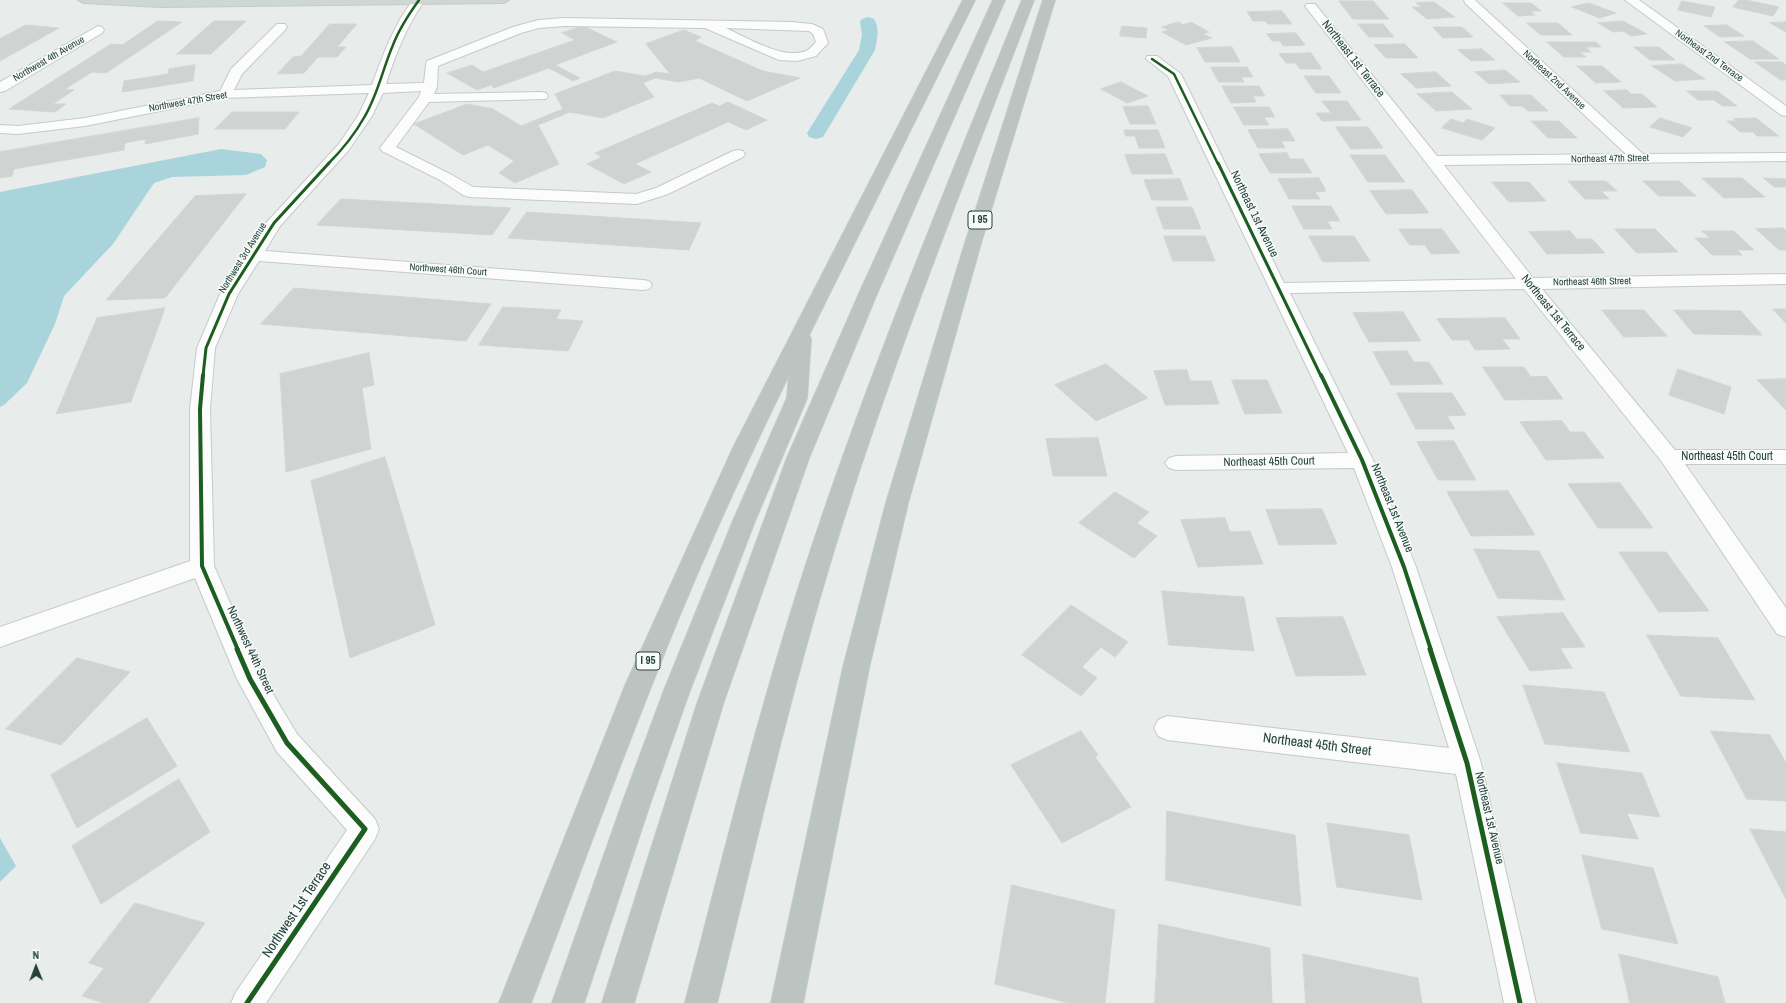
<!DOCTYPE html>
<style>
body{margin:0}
#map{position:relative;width:1786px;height:1003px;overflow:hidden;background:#e8edeb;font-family:"Archivo Narrow",sans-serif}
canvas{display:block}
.north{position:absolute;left:16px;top:947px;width:40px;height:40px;-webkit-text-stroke:3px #f7fbf9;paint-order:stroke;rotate:359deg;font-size:11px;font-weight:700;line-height:16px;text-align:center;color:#24423a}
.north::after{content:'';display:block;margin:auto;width:14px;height:18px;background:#24423a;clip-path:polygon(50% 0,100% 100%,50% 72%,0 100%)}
</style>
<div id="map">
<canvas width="1786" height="1003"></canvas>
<div class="north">N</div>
</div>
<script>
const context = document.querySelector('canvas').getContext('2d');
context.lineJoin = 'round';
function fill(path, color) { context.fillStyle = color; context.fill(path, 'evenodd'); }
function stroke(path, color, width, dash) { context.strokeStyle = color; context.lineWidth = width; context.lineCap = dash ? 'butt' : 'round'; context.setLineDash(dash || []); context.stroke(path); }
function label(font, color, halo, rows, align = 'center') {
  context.font = font + ' "Archivo Narrow",sans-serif'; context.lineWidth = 3; context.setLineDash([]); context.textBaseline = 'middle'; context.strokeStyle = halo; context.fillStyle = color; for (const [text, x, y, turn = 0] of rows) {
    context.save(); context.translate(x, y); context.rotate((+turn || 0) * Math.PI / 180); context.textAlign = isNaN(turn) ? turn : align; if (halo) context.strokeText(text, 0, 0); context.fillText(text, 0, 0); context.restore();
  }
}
fill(new Path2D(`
 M221,149l40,5 6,6 -2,7 -19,8 -74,2 -18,6 -41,61 -49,52 -9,28 -28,59 -23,22 -4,2v-215z
 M0,838l16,28 -16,16z`), '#a9d4db');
fill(new Path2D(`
 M868,17l6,2c6,9 3,21 1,31l-52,87 -7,2 -7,-2 -2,-4 52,-83 3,-15 -2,-13 2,-3z`), '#a9d4db');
const building = new Path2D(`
 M1739,0h7l33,7 -6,9 -40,-9z
 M1339,1h34l16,18h-36z
 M1682,1l33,6 -4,10 -33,-7z
 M1434,2l21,15 -28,2 -15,-12h10l-6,-4z
 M1503,3h28l10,8h-11l5,4 -17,1z
 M1589,3l27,10 -16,5 -28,-11z
 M1282,11l10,13h-24l-3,-3h-12l-6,-9z
 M158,21l24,1 -76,51 -14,-1 -27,17 9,1 -21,14h13l-11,8 -46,-3 102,-65 11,1z
 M214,21h32l-35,33h-34z
 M1623,21l24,13 -16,2 -8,-5 -10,1 -15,-9z
 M1179,22l4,3 8,-3 18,10 -6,2 9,4 -26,7 -24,-13 7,-2 -7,-3z
 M1786,22v10l-16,-9z
 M1527,23h31l14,12h-31z
 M330,24h27l-20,23h9l-9,10h-19l-14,16 -27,1 16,-17 8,-1z
 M1358,24h25l11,13h-25z
 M26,25l33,3 -59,33v-22z
 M1727,25l17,11 -24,1 -16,-11z
 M583,26l34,16 -62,23 25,13 -7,3 -24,-13 -55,20 -3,-3 -14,5 -30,-17 25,-8 11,7 92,-32 -13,-7z
 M1122,26l25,2 -1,10 -26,-2z
 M1433,27h29l11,10 -30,1z
 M684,30l17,7 -6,4 68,30 37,7 -53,23 -48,-23 -20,4 -24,-4 -12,5 11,14 -51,21 -33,-6 -32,13 21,39 -44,19 -16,-10 15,-12 -26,-16 -25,10 -49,-31 53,-20 26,5 28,17 42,-17 -8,-15 60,-23 30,5 12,-4 13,2 -24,-30z
 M1296,33l9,12 -22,1 -3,-5h-8l-5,-7z
 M1753,41l26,18h-29l-25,-17z
 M1547,42h49l5,5h-16l6,5h-12l7,5h-22z
 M1405,44l13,14h-32l-12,-13z
 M1232,47l8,15h-35l-8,-14z
 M1634,47h25l16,13h-25z
 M1482,49l13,11 -24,1 -13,-11z
 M1311,53l11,16h-22l-4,-6h-10l-7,-9z
 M1755,62h27l4,3v15h-5z
 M1682,64l23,15 -30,2 -23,-15z
 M195,65l-2,16 -71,11 2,-11 44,-7 1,-5z
 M1577,66h25l19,16 -25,1z
 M1211,67h36l6,10h-12l3,5h-25z
 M1505,70l15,12 -31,2 -14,-12z
 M1436,72l15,14 -35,2 -15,-14z
 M1304,76h25l12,17h-25z
 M1121,82l27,14 -21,7 -26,-14z
 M1222,86h37l6,10h-12l3,6 -25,1z
 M1627,90l4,4h11l15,13 -34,1 -19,-17z
 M1687,91h30l20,15h-15l-8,-6h-16z
 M1452,92l20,17 -36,2 -19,-17z
 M1500,95h31l17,16h-20l-6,-5h-12z
 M1322,101h25l14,19 -39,1 -6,-8h15z
 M728,102l39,18 -21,10 -18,-8 -93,42 16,8 -27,12 -37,-20 15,-7 -7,-4 117,-50 7,3z
 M1148,106l8,18h-26l-7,-17z
 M1234,107h35l6,10h-11l5,8h-25z
 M232,112h67l-14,17h-70z
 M199,118l-1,16 -53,10 1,-5 -21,4 -1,7 -110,19 -2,7 -12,2v-26z
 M1660,118l32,10 -9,9 -33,-10z
 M1756,118l23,18h-22l-4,-4h-13l-13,-11h10l-3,-2z
 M1451,119l12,4 4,-4 28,9 -13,12 -40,-12z
 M1531,121h28l18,17h-29z
 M1336,127h32l15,21 -32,1z
 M1288,129l7,12h-14l4,7h-27l-10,-18z
 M1124,130h34l7,18h-26l-4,-12h-9z
 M1287,153l3,6h13l9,14h-42l-11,-19z
 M1165,154l8,20h-41l-7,-19z
 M1350,155h35l20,27h-37z
 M1319,178l7,13 -11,1 5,7h-31l-11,-20z
 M1702,178h40l23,19 -41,1z
 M1764,178l22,1v8h-12z
 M1180,179l8,21h-36l-8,-20z
 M1568,181h38l11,10h-16l8,8h-24z
 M1643,181h36l17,15h-37z
 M1492,182h37l17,19 -37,1z
 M1412,190l17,23 -43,1 -16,-23z
 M246,194l-81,104 -59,2 89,-104z
 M341,199l170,9 -19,27 -175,-10z
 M1292,206h39l9,15h-13l5,8h-28z
 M1156,207h36l9,22h-37z
 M527,212l174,11 -12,27 -181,-12z
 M1783,228l3,3v19h-7l-23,-21z
 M1399,229h43l18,24 -29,1 -6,-9h-15z
 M1615,229h40l23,23 -41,1z
 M1570,231l7,8h15l13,14 -58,1 -18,-22z
 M1702,231h32l20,19h-17l5,5h-30l-17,-17h15z
 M1164,236h41l10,25h-42z
 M1309,236h45l16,25 -47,1z
 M294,288l197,16 -25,37 -205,-17z
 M503,307l58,3 -5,9 27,2 -15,30 -89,-6z
 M165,308l-34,94 -75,12 41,-96z
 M1773,309h13v14z
 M1602,310h42l23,26 -43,1z
 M1674,310l67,1 21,24 -68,-1z
 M1403,312l18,29 -52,1 -16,-29z
 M1505,318l15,21h-18l8,10 -35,1 -6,-10h-17l-15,-21z
 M1407,351l7,11h15l14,22 -52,1 -18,-33z
 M369,353l5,32 -12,3 9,61 -85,23 -6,-98z
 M1106,364l42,34 -52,23 -41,-36z
 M1483,367h41l7,10 15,-1 17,23 -58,1z
 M1678,369l53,18 -7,27 -55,-19z
 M1187,370l3,11h21l8,23 -54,1 -11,-34z
 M1786,379v31l-29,-30z
 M1232,380h35l15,33 -37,1z
 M1397,393h55l14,22 -19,1 8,13h-39z
 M1562,421l8,11h14l20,26 -58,2 -26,-38z
 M1098,438l9,38h-54l-7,-37z
 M1454,441l22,39h-38l-21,-38z
 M385,457l50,168 -85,33 -39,-177z
 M1620,483l33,45h-55l-30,-44z
 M1508,491l27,44 -64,1 -24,-44z
 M1115,492l34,20 -12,11 20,13 -23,22 -55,-35z
 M1322,509l15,35 -58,1 -13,-35z
 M1225,518l5,14 20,-1 13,33 -65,3 -17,-47z
 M1474,549l65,2 26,49 -67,-2z
 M1619,552h47l43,59 -50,1z
 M1162,591l82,6 10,54 -85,-6z
 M1071,605l57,37 -13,15 -14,-10 -19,20 15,11 -16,18 -59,-41z
 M1563,613l22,34 -25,1 12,20 -42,3 -33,-54z
 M1343,617l23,58 -70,1 -20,-58z
 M1647,635l71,3 37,62 -74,-4z
 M77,658l53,14 -69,73 -55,-16z
 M1523,685l81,7 26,60 -85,-8z
 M147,718l30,48 -100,62 -26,-53z
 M1081,731l17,24 -3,2 36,50 -69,36 -51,-78z
 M1711,731l59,4 16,28v38l-39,-2z
 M1557,763l85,10 18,44 -33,-4 11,26 -57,-6z
 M179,779l31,53 -109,72 -29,-58z
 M1167,811l128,24 6,71 -135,-26z
 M1327,823l82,12 13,65 -85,-13z
 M1750,829l36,3v67z
 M1582,855l71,13 25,76 -76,-15z
 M1012,885l103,25 -10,93h-36l-74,-19z
 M135,903l70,20 -57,80h-44l-22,-7 22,-28 -15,-5z
 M1159,924l111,24 2,55h-117z
 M1303,954l115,24 4,25h-116z
 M1619,954l99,23 7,26h-95z`);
fill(building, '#cfd4d2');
stroke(building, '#d1d6d4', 1);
const minor = new Path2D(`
 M413,0h12c-19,27 -29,53 -39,84l38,-1 2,-19 1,-3 86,-34 25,-7 26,-2 228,4 20,2 11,5 5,14 -12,13 -19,5 -18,-1 -74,-32 -141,-2 -25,2 -18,5 -83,33 -1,21 -3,7 107,-2 5,1 2,3 -2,3 -117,3 -33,45 54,27 23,13 163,7 20,-6 77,-37 5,-1 5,1 2,3 -2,3 -75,37 -31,10 -168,-7 -6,-2 -23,-15 -58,-29 -2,-3 39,-51 2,-6 -38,2 -11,23 -24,35 -68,75 -15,25 378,29 6,1 3,4 -3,4 -6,1 -384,-29 -21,33 -23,54 -5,61 4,157 47,108 36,60 78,85 4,10 -4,10 -109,164h-35l5,-11 111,-162 -70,-78 -40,-73 -42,-101 -195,69v-20l190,-66v-152l7,-61 23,-54 46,-71 72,-78 20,-29 11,-23 -144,5 -140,28 -67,8 -18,-1v-8l18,1 67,-8 135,-27 11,-22 46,-45h8l2,3 -2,3 -43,44 -8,16 138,-5c11,-30 21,-59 41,-85zM726,28l83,3 4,3 3,8c-3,3 -6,7 -10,9 -22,9 -59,-13 -80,-23z
 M1464,0h11l168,154 143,-1v8l-342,4 89,113 253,-4v10l-244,5 133,161h111v14h-101l101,144v29l-9,-3 -115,-172 -138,-173 -234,4 83,167 43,107 65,196 55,240h-32l-48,-229 -289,-34 -9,-4 -4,-8 4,-8 9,-4 282,32 -57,-181 -38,-99 -178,2 -7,-2 -4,-5 4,-5 7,-2 172,-3 -180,-377 -22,-17 1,-3h10l24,18 103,209 232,-4 -211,-273 2,-2h8l122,152 189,-2 -161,-151z
 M1625,0h14l147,106v10l-5,-1z
 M98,26l4,1 2,3 -2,3 -97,58 -5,1v-10z`);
const major = new Path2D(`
 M78,0h431l-6,3 -342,4 -77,-4z`);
const highway = new Path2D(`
 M963,0h12l-166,335 2,4 -4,59 -52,123 -66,172 -38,108 -67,202h-32l71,-202 40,-108 70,-172 54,-123 2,-23c-50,102 -97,206 -138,312 -42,105 -80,211 -120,316h-32l126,-317 108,-238z
 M993,0h12l-129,296 -67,162 -86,246 -89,299h-32l95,-299 90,-246 71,-162z
 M1022,0h12c-73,191 -150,381 -208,577 -42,141 -74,284 -109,426h-32c37,-142 72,-286 117,-426 63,-196 143,-386 220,-577z
 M1043,0h12l-74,243 -73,260 -39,165 -66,335h-32l72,-335 43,-165 79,-260z`);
stroke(minor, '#c5cac8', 2);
stroke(major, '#c3ccc9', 2);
stroke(highway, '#c3ccc9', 2);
fill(minor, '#fcfcfc');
fill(major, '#cfd7d5');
fill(highway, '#bcc4c2');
stroke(new Path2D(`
 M1152,59l22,15 44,90
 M328,164c14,-14 27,-30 37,-48 13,-22 18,-48 28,-71 6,-16 16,-31 26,-45`), '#1b5e20', 2.5);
stroke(new Path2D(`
 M1218,163l103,213
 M203,376l3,-28 23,-54 45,-71 55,-60`), '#1b5e20', 3);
stroke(new Path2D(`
 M203,375l-3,34 2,157 36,84
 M1321,375l41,85 42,107 27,83`), '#1b5e20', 4);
stroke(new Path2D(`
 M237,649l13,30 37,64 78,86 -118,174
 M1430,649l37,114 53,240`), '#1b5e20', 5);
label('10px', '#24423a', '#f7fbf9', [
 ["Northeast 2nd Terrace",1709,56,36],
 ["Northwest 4th Avenue",49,59,-30],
 ["Northeast 2nd Avenue",1554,80,43],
 ["Northwest 47th Street",188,102,-10],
 ["Northeast 47th Street",1610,159,-1],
 ["Northwest 3rd Avenue",243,258,-58],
 ["Northwest 46th Court",448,270,4],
 ["Northeast 46th Street",1592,282,-1]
]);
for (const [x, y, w] of [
 [980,220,24],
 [648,661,24]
]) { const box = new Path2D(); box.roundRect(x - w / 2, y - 9, w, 18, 3); context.fillStyle = '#f7fbf9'; context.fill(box); stroke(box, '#24423a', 1); }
label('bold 11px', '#24423a', null, [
 ["I 95",980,220],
 ["I 95",648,661]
]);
label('12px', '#24423a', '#f7fbf9', [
 ["Northeast 1st Terrace",1353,59,52],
 ["Northeast 1st Avenue",1254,214,64],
 ["Northeast 1st Terrace",1553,313,51],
 ["Northeast 45th Court",1727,457],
 ["Northeast 45th Court",1269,462,-1],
 ["Northeast 1st Avenue",1392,508,68],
 ["Northwest 44th Street",250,650,65],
 ["Northeast 1st Avenue",1489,818,77]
]);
label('14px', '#24423a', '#f7fbf9', [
 ["Northeast 45th Street",1317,745,7],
 ["Northwest 1st Terrace",297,910,-56]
]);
</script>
